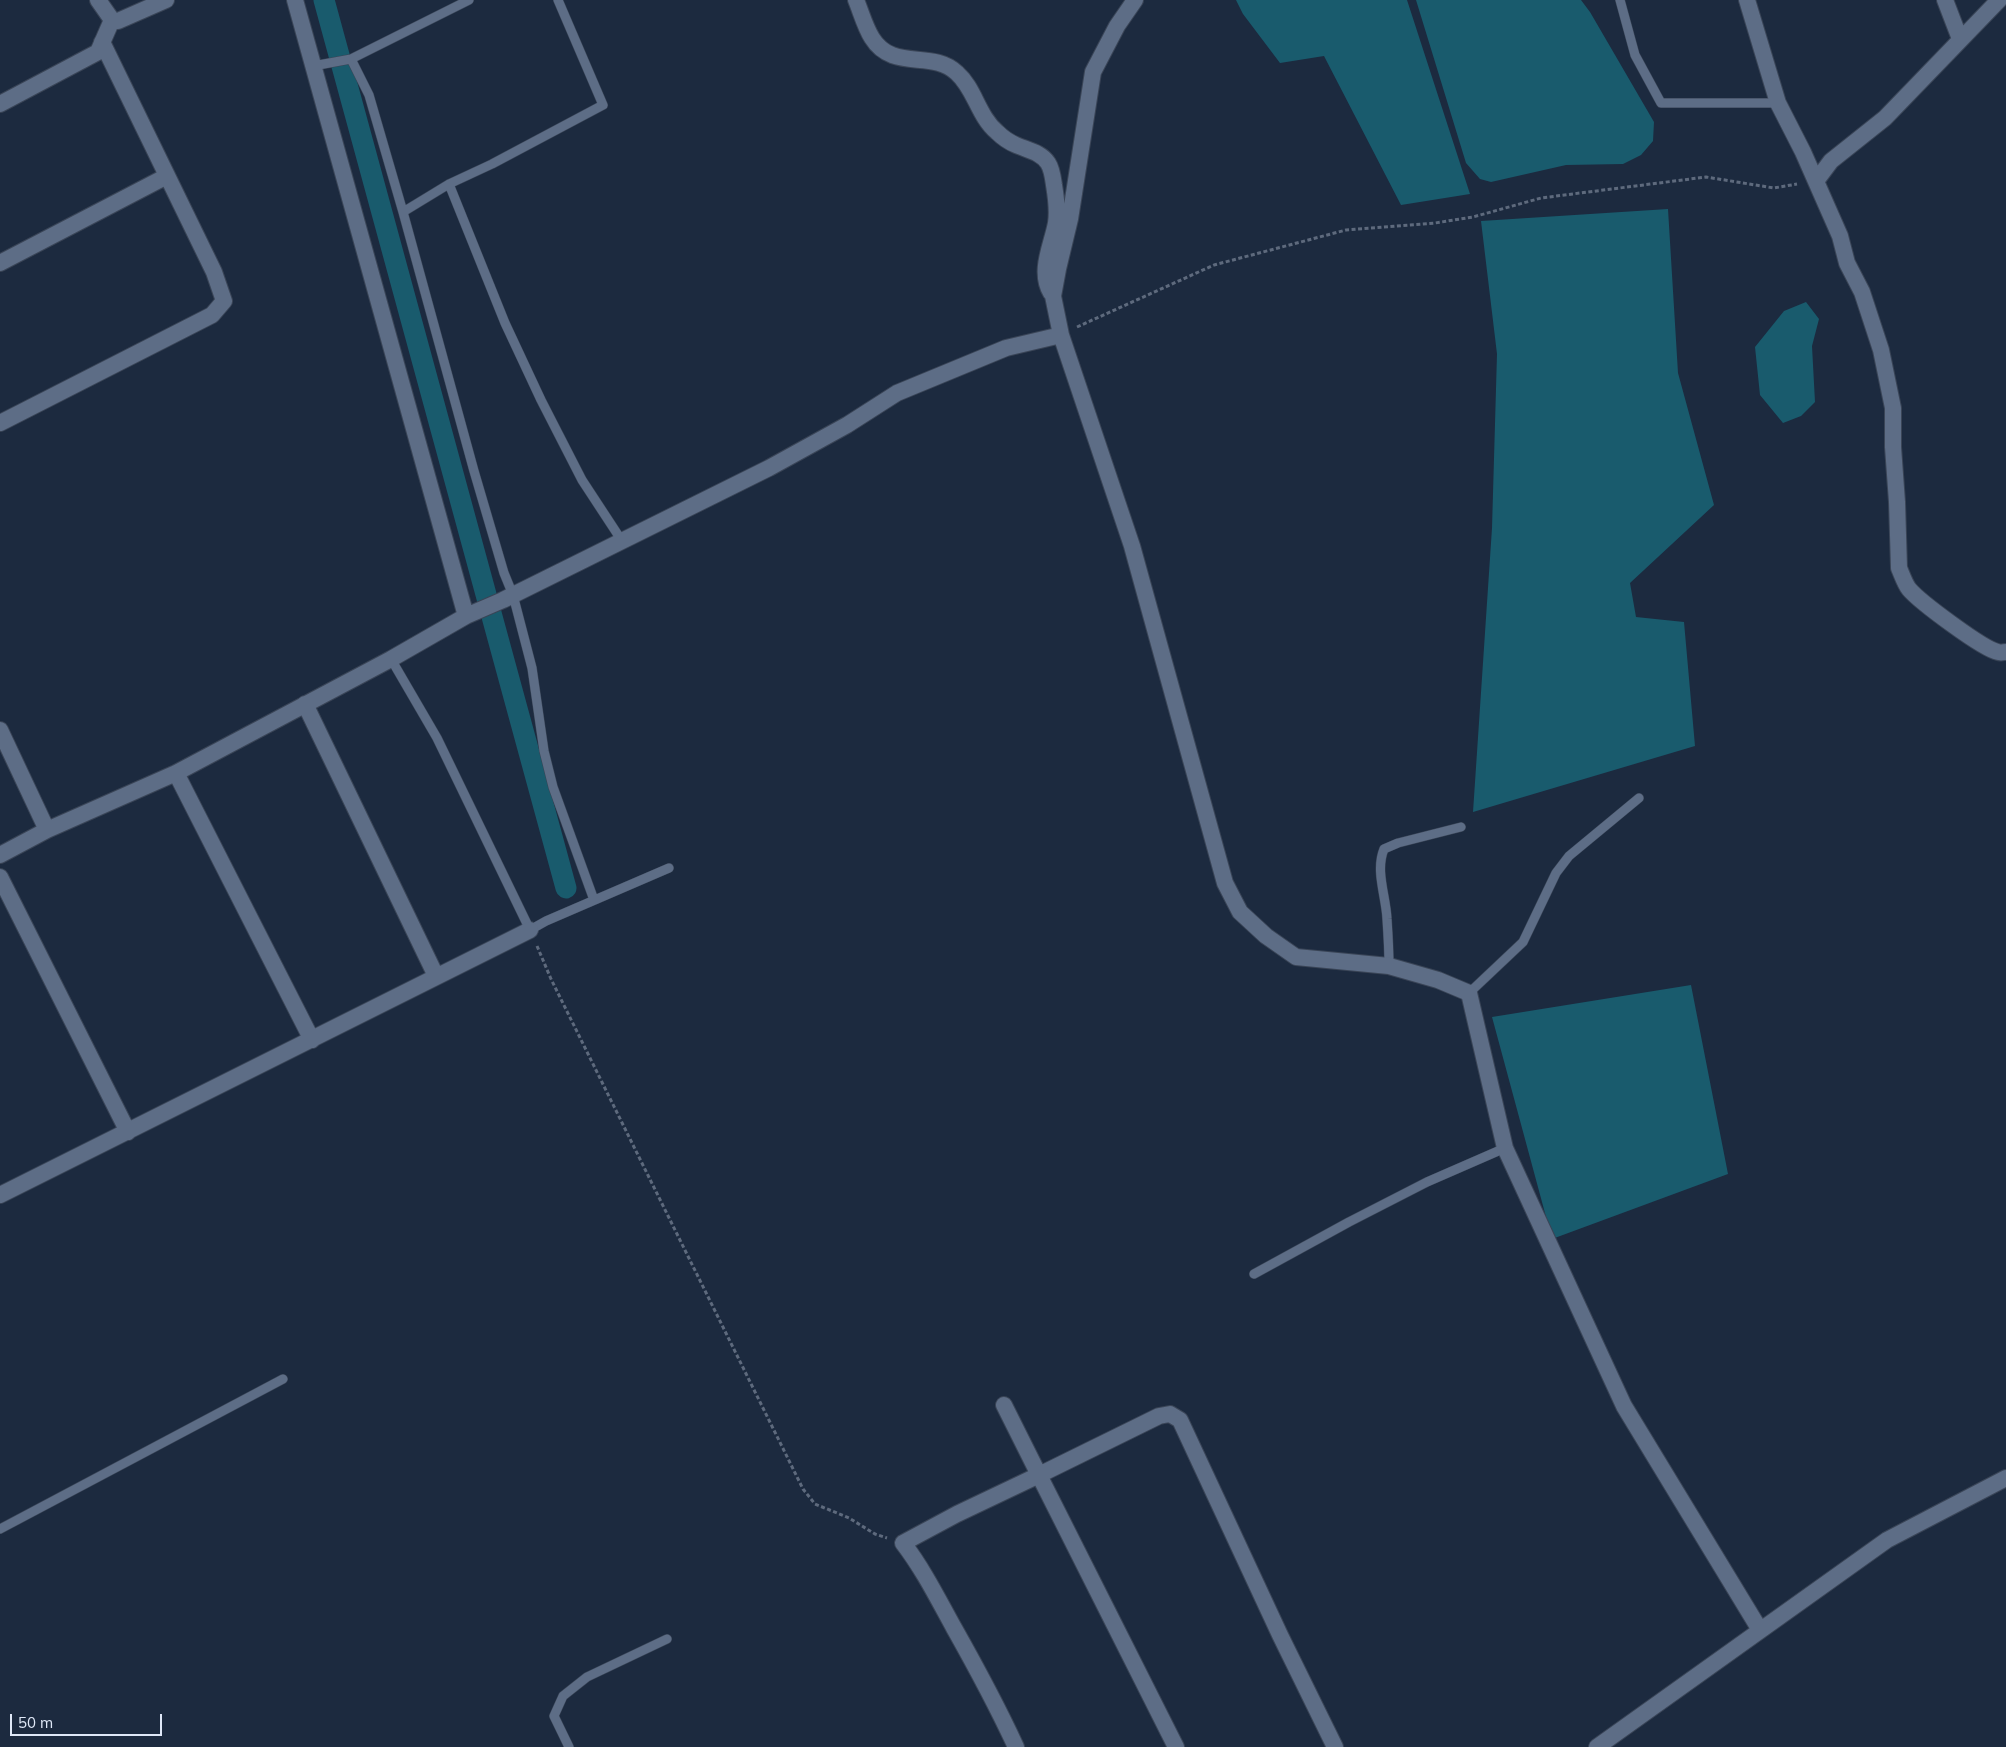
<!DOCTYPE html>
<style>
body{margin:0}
#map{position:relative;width:2006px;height:1747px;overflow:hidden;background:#1c2a3f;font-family:Mulish,sans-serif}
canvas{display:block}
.scale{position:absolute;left:10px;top:1714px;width:152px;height:22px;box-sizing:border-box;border:2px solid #dfe8f7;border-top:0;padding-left:6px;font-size:15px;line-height:18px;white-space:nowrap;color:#dfe8f7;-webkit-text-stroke:4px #1c2a3f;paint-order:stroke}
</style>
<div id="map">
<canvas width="2006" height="1747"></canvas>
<div class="scale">50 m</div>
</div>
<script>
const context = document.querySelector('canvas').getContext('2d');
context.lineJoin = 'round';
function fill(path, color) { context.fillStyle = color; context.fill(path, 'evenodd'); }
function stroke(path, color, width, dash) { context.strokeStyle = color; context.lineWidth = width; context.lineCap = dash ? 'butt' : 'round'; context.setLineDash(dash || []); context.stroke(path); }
fill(new Path2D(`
 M1236,0h171l63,194 -69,11 -77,-149 -44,7 -37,-49z
 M1416,0h165l9,12 64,110 -1,19 -12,14 -18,9 -57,1 -75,17 -11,-3 -14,-16z
 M1668,209l10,164 36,132 -84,78 6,34 48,5 11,124 -222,66 19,-284 5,-174 -16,-133z
 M1806,302l13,17 -7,27 3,56 -14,14 -18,7 -23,-28 -5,-48 29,-36z
 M1691,985l37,189 -176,65 -60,-222z`), '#195b6d');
stroke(new Path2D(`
 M324,0l242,888`), '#195b6d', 21);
const service = new Path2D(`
 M1620,0l15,55 26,48h117
 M351,59l118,-59
 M313,66l38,-7 18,36 34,117 71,259 30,102 9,22 19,73 12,83 9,36 41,113
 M449,184l56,139 36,77 41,80 40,61
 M403,212l46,-28 43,-20 111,-59 -45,-105
 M391,659l46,79 93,192 16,-9 123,-53
 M1389,966c0,-16 -1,-32 -2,-47 -1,-23 -12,-48 -3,-70l14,-6 63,-16
 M1469,993l54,-51 33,-69 13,-17 70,-58
 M1254,1274l95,-52 78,-40 78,-34
 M0,1529l283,-150
 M569,1747l-15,-31 9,-20 24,-19 80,-38`);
const minor = new Path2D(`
 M98,0l14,20 6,1 48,-21
 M295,0l171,616
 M856,0c5,12 9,27 16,38 21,34 60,11 85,35 18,16 21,43 40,59 5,5 12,10 19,13 11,5 25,7 32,18 4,6 5,15 6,22 2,12 4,25 2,38 -4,22 -18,48 -5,70
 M1747,0l31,103 25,49 37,84 7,27 15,29 19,58 12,58v39l4,55 2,66c3,7 6,16 10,21 11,13 74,60 89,63 3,1 6,0 8,0
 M1945,0l15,39
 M0,104l98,-52 14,-32
 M1816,181l15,-20 54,-43 114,-118
 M0,263l167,-87
 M1061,335l71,211 93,337 15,29 26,24 30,21 93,9 49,14 31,13 36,155 119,258 136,224
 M0,423l212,-108 12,-14 -10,-29 -112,-230
 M305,704l131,272
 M0,730l47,100
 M176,773l136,267
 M0,855l47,-25 129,-57 215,-114 75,-43 37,-16 266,-132 78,-43 50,-32 109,-45 55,-13 -8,-39 5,-27 12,-50 23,-147 24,-46 18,-26
 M0,877l128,255
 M0,1195l530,-265
 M1004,1405l35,70 120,-59 11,-2 10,6 100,215 55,112
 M1016,1747c-19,-41 -40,-80 -62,-119 -16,-29 -31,-59 -51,-85l54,-29 82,-39 137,272
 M1597,1747l290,-207 119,-62`);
stroke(service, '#3a4557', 10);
stroke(minor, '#3a4557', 18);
stroke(new Path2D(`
 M1077,327l137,-62 132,-35 89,-7 38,-6 68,-19 165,-21 68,11 23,-4
 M537,946l14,33 252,510 12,15 34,14 26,16 12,4`), '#5e6a7d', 3, [4, 2.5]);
stroke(service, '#5d6d86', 9);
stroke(minor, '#5d6d86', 16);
</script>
